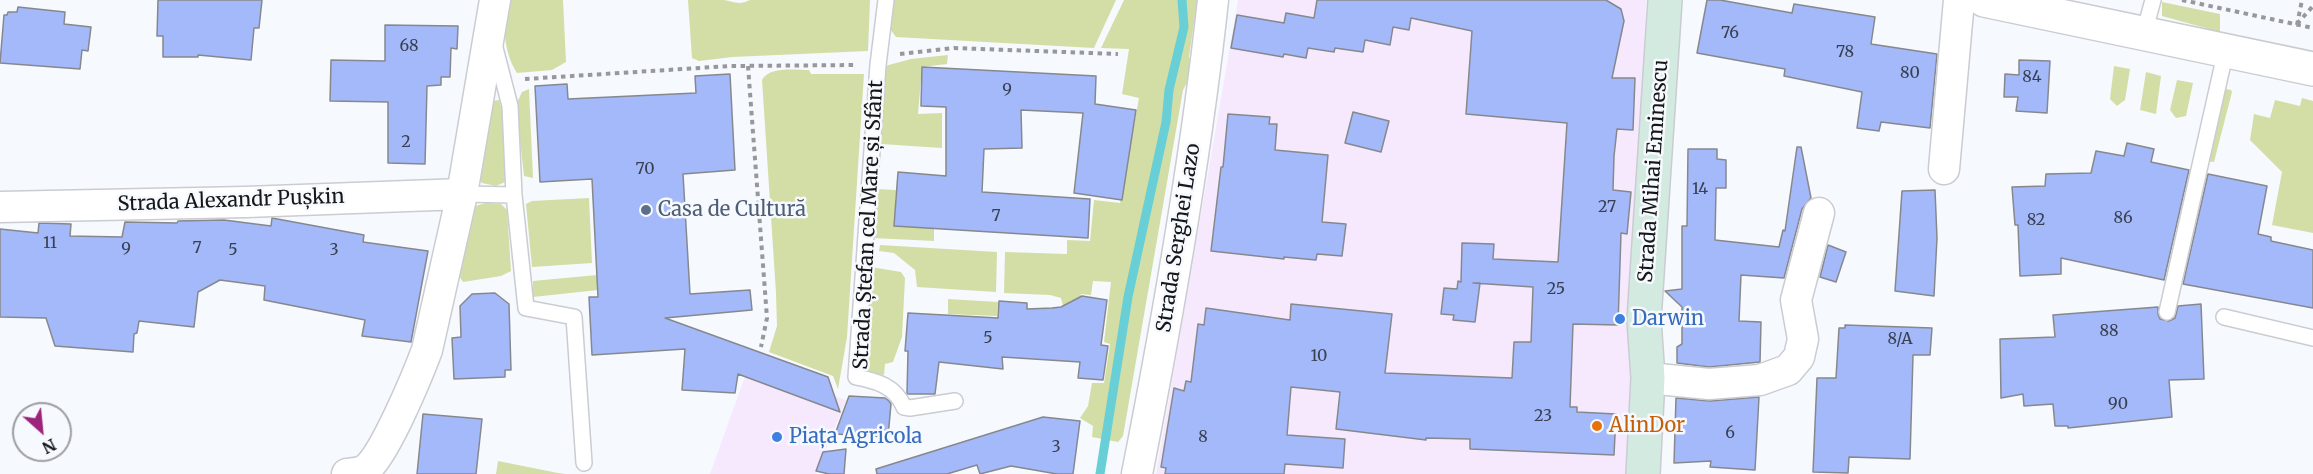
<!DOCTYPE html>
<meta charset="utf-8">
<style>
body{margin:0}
#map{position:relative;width:2313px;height:474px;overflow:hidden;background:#f6f9fe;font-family:Merriweather,serif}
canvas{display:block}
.north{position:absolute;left:12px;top:402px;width:60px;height:60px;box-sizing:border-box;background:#f6f9fe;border:2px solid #9c9ea2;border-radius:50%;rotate:153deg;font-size:16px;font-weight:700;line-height:24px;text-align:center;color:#151617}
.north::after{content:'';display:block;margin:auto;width:21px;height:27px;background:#9d247c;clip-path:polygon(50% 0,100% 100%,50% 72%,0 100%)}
</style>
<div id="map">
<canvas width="2313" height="474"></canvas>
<div class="north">N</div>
</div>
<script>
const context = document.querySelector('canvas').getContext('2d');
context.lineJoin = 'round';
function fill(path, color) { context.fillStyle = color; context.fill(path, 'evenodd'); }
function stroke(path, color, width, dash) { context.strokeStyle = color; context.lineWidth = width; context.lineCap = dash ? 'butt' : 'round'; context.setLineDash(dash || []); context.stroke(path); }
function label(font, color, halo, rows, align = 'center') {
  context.font = font + ' Merriweather,serif'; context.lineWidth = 5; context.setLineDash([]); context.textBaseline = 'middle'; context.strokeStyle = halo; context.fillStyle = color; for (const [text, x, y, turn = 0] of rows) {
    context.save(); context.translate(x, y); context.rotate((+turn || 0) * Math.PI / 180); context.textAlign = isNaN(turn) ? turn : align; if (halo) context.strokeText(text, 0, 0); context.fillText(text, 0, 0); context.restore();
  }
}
fill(new Path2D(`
 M1238,0h408l-18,474h-472z
 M748,368l98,32 -30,74h-106z`), '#f6e9fe');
fill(new Path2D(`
 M506,0h57l3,62 -14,8 -35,3c-14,-22 -14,-48 -11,-73z
 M688,0c12,0 23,0 35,0 11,1 15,6 27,0h120l-2,51 -136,6 -33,4 -7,-3z
 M891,0h225l-22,48 -198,-11 -6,-8z
 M1124,0h85l-1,9h-12l-7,48 6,11 -12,22 -60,346 -5,6 -26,-5 1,-11 -13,-8 8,-12 4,-23h12l6,-39 -6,-2 7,-60 -18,-1 -2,14 -10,-1 -3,23h-12l-5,-19 -11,-3 -46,-2 1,-41 62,2v-14l23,1 4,-41 26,3 19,-105 -17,-4 7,-45 -28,-1z
 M2162,2l58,12v18l-58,-16z
 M948,55l-1,9 -25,3 -4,47 24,-1v35l-61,-4 4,-78 26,-7z
 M2114,66l16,3 -5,31 -8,6 -7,-7z
 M809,70l2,4h53l-17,263 -9,52 -5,-13 -64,-24 8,-26 -1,-33 -14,-213c7,-14 33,-10 47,-10z
 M2146,72l15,4 -5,38 -16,-4z
 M2177,80l16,3 -7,33 -10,2 -6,-8z
 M2220,88l11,2 1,2 -18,70 -8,-1z
 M529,89l4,89 -9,-2 -8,-71 6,-13z
 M2302,98l11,3v132l-41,-8 10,-53 -32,-32 4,-26 16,4 5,-18 25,6z
 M499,100c7,22 10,59 6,82l-9,4 -14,-3 -4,-5 14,-77z
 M877,189l19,1 -2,36 40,2v13l-61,-3z
 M589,198l3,65 -60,4 -6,-63 6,-3z
 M486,203l15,1 6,6 4,61 -10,5 -38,6 -5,-8 10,-61 7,-7z
 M880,245l117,7 -1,40 -79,-5 -2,-17 -21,-17 -15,-2z
 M871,267l30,5 4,6 -3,59 -9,25 -8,2 -1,11 -21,-4z
 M597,275l1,15 -65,7v-16z
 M948,299l50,3 -1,14 -49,-2z
 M498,461l60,12 8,1h-70z`), '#d2dea5');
stroke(new Path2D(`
 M1100,474l28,-177 38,-175 3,-32 15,-63 -2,-27`), '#69cfd6', 9);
const building = new Path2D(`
 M158,0h104l-3,28h-5l-3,32 -53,-5v2h-35v-21h-6z
 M1317,0h289l15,9 3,12 -12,57h23l-2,52 -16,-1 -3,27 -1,34 18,2 -4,42 -6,-1 -3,92 -45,-1 -3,83h7v5l39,2 -2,41 -144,-6v-10l-44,-1v2l-90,-11 4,-37 -49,-5 -4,48 58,4 -2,29 -58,-4 -1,10h-119l1,-6 -5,-1 13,-79 10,3 2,-10 5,1 7,-58 6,1 2,-17 84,12 1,-16 101,10 -7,59 127,5 2,-36h17l2,-55 -60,-4h7l-5,39 -22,-2 1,-5 -13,-1 3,-26 13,1 1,-8 3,1 1,-39 32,1 -1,15 65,3 9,-139 -101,-9 6,-83 -61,-13 -2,12 -16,-3 -3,18 -25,-5 -2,12 -28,-4 -1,4 -26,-4 -2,10 -22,-4 -1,3 -52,-9 6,-33 47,8 2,-10 28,5z
 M1707,0h13l72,13 2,-9 81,13 -4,27 66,10 -7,74 -49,-6 -2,9 -22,-3 5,-36 -78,-16 1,-7 -88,-16z
 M18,7l47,5 -1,12 27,3 -3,24 -6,-1 -2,19 -80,-6 4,-48h3l1,-3h9z
 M385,25l73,1 -1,23 -6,-1 -1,29h-9v8l-14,1 -2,78 -37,-1v-61l-58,-1 1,-41 54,1z
 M2019,60l31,1 -3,52 -31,-2 2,-14h-14l1,-23 14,1z
 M922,67l174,9 -1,28 41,6 -14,90 -48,-7 9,-80 -62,-3 1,38 -38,1 -2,43 108,7 -2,39 -194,-12 4,-54 48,4v-69l-25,-1z
 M730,74l5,96 -52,4 7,120 60,-4 2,20 -87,8 163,59 12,35 -102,-38 -3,19 -53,-3 3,-41 -93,6 -3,-58h9l-6,-118 -52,3 -5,-96 32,-2 1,15 128,-6 -1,-17z
 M1353,112l36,9 -8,31 -36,-9z
 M1228,114l42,3 -1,7h8l-2,26 53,5 -6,67 24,2 -4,32 -25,-2 -1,6 -32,-3v2l-73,-8 10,-84h2z
 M2127,143l27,6 -3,13 38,8 -25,110 -103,-22v16l-41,2 -2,-51h-3l-3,-38 33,-1 1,-12 45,-1 5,-22 28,5z
 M1797,147h4l10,51 -9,11 -18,69 -43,-3 -2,46 22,1 -1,40 -51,5 -32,-4v-16l5,-3v-37l-17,-16 17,-2v-63h5l1,-77h29v10l9,1v28h-10l-1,52 64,7 4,-17 2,1z
 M2208,174l59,12 -9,48 13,3v4l42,9v58l-130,-24z
 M1935,190l2,48 -3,58 -39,-5 7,-100z
 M272,218l92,17 -1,7 65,9 -17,91 -49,-6 3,-16 -101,-20 1,-14 -45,-6 -22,12 -4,35 -55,-6 -2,12 -3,1 -1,18 -78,-6 -9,-28 -46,-1v-88l38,4 1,-10 32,1 -1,12 52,1 3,-15 52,1 1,-2 46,-1 47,6z
 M1828,245l18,7 -10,30 -16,-5z
 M495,293l14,11 2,66h-6v7l-51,2 -2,-41 9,-1 -1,-31 12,-12z
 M1082,296l25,4 -6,45 7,1 -5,34 -25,-2 2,-16 -78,-5 1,12 -64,-7 -4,32h-27l-1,-1 1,-42h-3l3,-38 90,5 1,-17 28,2v6l25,-1 9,-1z
 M2201,304l3,75 -35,1 3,37 -104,11v-2h-13l-2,-22 -29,2 -1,-12 -22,4 -1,-59 55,-2 -2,-22 105,-8v7l2,5 9,2 6,-3 3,-12z
 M1845,325l87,3 -2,27h-17l-3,104 -61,-2 -1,16 -35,-1 4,-94h19l3,-50h6z
 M849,396l36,2 4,3 2,3 -3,33 -53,-3z
 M1759,397l-4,73 -45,-3 1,-6 -37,2 2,-65 34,3z
 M423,414l59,5 -6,55h-59z
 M1043,417l37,4 -7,53h-16l-46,-8 -31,8 -3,-9 -30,9h-70l-1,-5z
 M846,449l-2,25h-15l-13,-3 7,-19z`);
fill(building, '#a3b9fa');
stroke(building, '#87888d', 1.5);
const service = new Path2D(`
 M886,0l-8,65 -22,312c21,4 39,9 48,30l6,1 45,-7
 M2144,33l9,-33
 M494,44l16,62 4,89
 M462,194l52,1 12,113 48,9 10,146
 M2167,312l59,-262
 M2224,317l89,21`);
const minor = new Path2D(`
 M1944,169l15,-169
 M0,207l246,-5 216,-8
 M1648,378l61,6 51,-4 28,-10 11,-13 4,-18 -7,-39 23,-87
 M347,474c5,-1 13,-1 18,-4 19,-13 53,-96 62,-120l35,-156 33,-194
 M1137,474c31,-157 59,-315 76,-474`);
const tertiary = new Path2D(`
 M1984,0l329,69`);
const secondary = new Path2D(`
 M1643,474l5,-96 -4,-58 21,-320`);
stroke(service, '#caccd2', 18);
stroke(minor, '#caccd2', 33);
stroke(tertiary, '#caccd2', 36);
stroke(secondary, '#caccd2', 36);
stroke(new Path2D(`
 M2182,0l131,28
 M2297,24l16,-18
 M2297,25l5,-25
 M900,54l54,-6 164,6
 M748,66l19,252 -6,29
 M525,79l205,-13 126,-1`), '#96989b', 4, [4.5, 4.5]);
stroke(service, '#fff', 15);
stroke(minor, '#fff', 30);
stroke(tertiary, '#fff', 33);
stroke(secondary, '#d3eae0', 33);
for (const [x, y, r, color] of [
 [646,210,6,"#5c6f8a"],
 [1620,319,6,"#3f7fe0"],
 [1597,426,6,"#e8710a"],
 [777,437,6,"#3f7fe0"]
]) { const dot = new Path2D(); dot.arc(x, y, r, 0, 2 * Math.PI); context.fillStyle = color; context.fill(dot); stroke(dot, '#f6f9fe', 2); }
label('16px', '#383f50', null, [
 ["76",1730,33],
 ["68",409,46],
 ["78",1845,52],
 ["80",1910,73],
 ["84",2032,77],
 ["9",1007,90],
 ["2",406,142],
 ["70",645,169],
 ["14",1700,189],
 ["27",1607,207],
 ["7",996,216],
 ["86",2123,218],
 ["82",2036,220],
 ["11",50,243],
 ["7",197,248],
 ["9",126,249],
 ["5",233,250],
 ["3",334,250],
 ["25",1556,289],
 ["88",2109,331],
 ["5",988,338],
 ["8/A",1900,339],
 ["10",1319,356],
 ["90",2118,404],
 ["23",1543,416],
 ["6",1730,433],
 ["8",1203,437],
 ["3",1056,447]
]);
label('20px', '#151617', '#f6f9fe', [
 ["Strada Mihai Eminescu",1654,171,-86],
 ["Strada Alexandr Pușkin",231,201,-2],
 ["Strada Ștefan cel Mare și Sfânt",869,225,-87],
 ["Strada Serghei Lazo",1179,238,-81]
]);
label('20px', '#4e5e75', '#f6f9fe', [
 ["Casa de Cultură",658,210]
], 'left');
label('20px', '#366cbe', '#f6f9fe', [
 ["Darwin",1632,319],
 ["Piața Agricola",789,437]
], 'left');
label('20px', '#c56008', '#f6f9fe', [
 ["AlinDor",1609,426]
], 'left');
</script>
